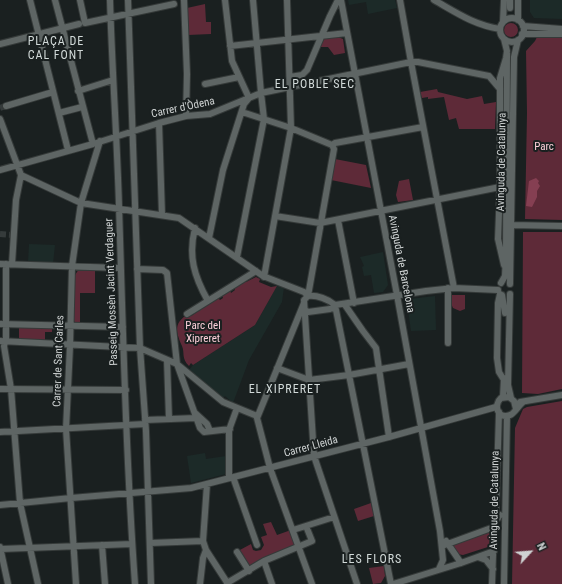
<!DOCTYPE html>
<meta charset="utf-8">
<style>
body{margin:0}
#map{position:relative;width:562px;height:584px;overflow:hidden;background:#1a2020;font-family:"Roboto Condensed",sans-serif}
canvas{display:block}
.north{position:absolute;left:510px;top:532px;width:40px;height:40px;-webkit-text-stroke:3px #1a2020;paint-order:stroke;rotate:64deg;font-size:11px;font-weight:700;line-height:16px;text-align:center;color:#cfd3d3}
.north::after{content:'';display:block;margin:auto;width:14px;height:18px;background:#cfd3d3;clip-path:polygon(50% 0,100% 100%,50% 72%,0 100%)}
</style>
<div id="map">
<canvas width="562" height="584"></canvas>
<div class="north">N</div>
</div>
<script>
const context = document.querySelector('canvas').getContext('2d');
context.lineJoin = 'round';
function fill(path, color) { context.fillStyle = color; context.fill(path, 'evenodd'); }
function stroke(path, color, width, dash) { context.strokeStyle = color; context.lineWidth = width; context.lineCap = dash ? 'butt' : 'round'; context.setLineDash(dash || []); context.stroke(path); }
function label(font, color, halo, rows, align = 'center') {
  context.font = font + ' "Roboto Condensed",sans-serif'; context.lineWidth = 4; context.setLineDash([]); context.textBaseline = 'middle'; context.strokeStyle = halo; context.fillStyle = color; for (const [text, x, y, turn = 0] of rows) {
    context.save(); context.translate(x, y); context.rotate((+turn || 0) * Math.PI / 180); context.textAlign = isNaN(turn) ? turn : align; if (halo) context.strokeText(text, 0, 0); context.fillText(text, 0, 0); context.restore();
  }
}
fill(new Path2D(`
 M348,0h47l2,8 -29,6 -2,-12 -17,3z
 M530,0h32v19l-28,-1 -4,-6z
 M29,244l26,1 -2,19 -25,-1z
 M383,252l5,33 -5,7 -9,1 -3,-18 -7,1 -2,-9 2,-1 -4,-9z
 M278,284l6,3 -2,15 -33,58 -16,43 -8,-7 -2,2 -34,-28 4,-5 62,-40z
 M435,296l1,34 -25,1 -4,-28 3,-4z
 M205,453l1,6 20,-3v18l-35,9 -4,-27z`), '#1c2a28');
fill(new Path2D(`
 M205,4l1,18h5v12l-23,1 -1,-27z
 M504 30a7 7 0 1 1 14 0a7 7 0 1 1-14 0Z
 M562,36v184l-37,-1 2,-106 -1,-62 9,-10 2,-4z
 M338,37l5,2 2,14 -11,2 -6,-8h-8l4,-9z
 M437,89l1,3 29,7 15,-3 2,8 12,-2 -1,27h-36l-3,-11 -7,2 -5,-23 -16,2v-2l-6,1 -2,-6z
 M335,159l31,6 5,23 -40,-8z
 M409,179l4,21 -15,2 -2,-7 3,-14z
 M523,232h39v157l-24,5 -16,-1z
 M79,269l16,1v23h-15v30h-4l-3,-2 2,-46z
 M256,277l4,2 -1,3 12,5 6,-1 -22,39 -62,40 -2,-2 -2,3c-8,-8 -4,-13 -7,-20 -7,-16 -8,-23 7,-33l2,3 27,-18 2,2 3,-2 -1,-3 8,-5 1,3 4,-3 -1,-2 11,-7 1,1z
 M451,295h14v14l-5,2 -7,-3 -3,-7z
 M19,326l33,2v4h-7v10l-26,-1z
 M562,401v183h-50l3,-156 8,-19 4,-2z
 M371,503l3,13 -16,5 -4,-12z
 M271,522l6,13 14,-5 5,15 -48,22 -10,-16 13,-7 2,6 3,1 5,-1 3,-5 -3,-8 6,-2 -4,-11z
 M488,532l3,2v12l-28,9 -6,-1 -5,-9z
 M384,566l1,10 -4,7 -8,1 -4,-16z`), '#5e2a38');
fill(new Path2D(`
 M536,178l3,3 -1,2 2,3 -3,5v6l-5,10 -6,-1 3,-25z`), '#853f52');
stroke(new Path2D(`
 M0,108l6,-2
 M0,234l14,1`), '#353b3b', 6, [6, 3]);
const minor = new Path2D(`
 M30,0l38,150
 M55,0l38,144
 M80,0l5,23 89,-19
 M110,0c2,69 7,137 9,206 4,126 7,252 16,378
 M128,0l12,348 6,83 5,153
 M184,0l3,74 -1,42
 M341,0l56,295 43,236 3,29 -4,9
 M400,0l11,62 43,226
 M434,0c23,13 40,25 66,29
 M510,8v-8
 M500 30a12 12 0 1 1 24 0a12 12 0 1 1-24 0Z
 M518,20v-20
 M503,22l1,-22
 M523,26l39,3
 M522,34h40
 M0,44l79,-20
 M230,46l117,-13
 M290,77l12,-2 5,-5 23,-54 8,-16
 M205,84l34,-7
 M78,91l35,-11
 M6,106l47,-14
 M242,112l49,16 41,17 3,-2 88,-16
 M59,113l23,-6
 M0,119l21,56
 M159,123l3,92
 M0,170l93,-26 66,-21 27,-7 24,-2 51,-21 150,-31h7l71,14 11,13
 M21,175l60,28 98,15 84,58 41,16 4,4
 M275,216l45,7 180,-36
 M338,220l16,83
 M511,225l51,1
 M195,228c-7,28 -1,48 13,73
 M209,238l14,-68 21,-66 5,-6 -17,-37 -7,-61
 M237,257l27,-138 -3,-26 -8,-93
 M0,264l120,4
 M6,264v75l-2,7 7,43 9,114 18,81
 M12,264l4,-64 5,-25
 M504,265l-6,-26 2,-52v-109l6,-20 1,-7 -3,-12
 M137,269l26,1 4,3 10,91 23,64 4,4 26,-3
 M264,277l27,-149 -4,-128
 M501,283l4,-7 1,-22 1,-201
 M510,284l4,-227 4,-17
 M448,288v55
 M500,294l-2,9 -1,55 2,14 5,8
 M510,294l-2,91 3,13
 M502,295l3,18
 M308,296l26,-147 -2,-4
 M304,303l-47,115 13,50 42,116
 M335,305c-7,-6 -18,-10 -27,-9l-4,4 10,156 43,128
 M335,305l56,279
 M335,305l91,-14 28,-3 44,2
 M345,305l18,26 13,17 13,89
 M305,310l3,2 22,-3 3,-1 2,-3
 M187,314l69,-43
 M0,324l123,3
 M0,341l140,7 37,16 46,38 34,14
 M167,360l2,59
 M277,368l32,12 40,-5 60,-11
 M0,389l126,1
 M503,397l1,-19
 M520,402l42,-7
 M516,409l-2,-8 -5,-4 -8,1c-8,7 -3,22 9,17 4,-1 9,-10 13,-13
 M195,413l12,11 3,7
 M145,420l51,-2
 M0,432l145,-8
 M233,477l24,68
 M229,478v-48l8,-22
 M207,484l-4,57 3,9 22,34
 M0,505l71,-7 120,-10 198,-51 107,-30
 M498,518l-2,-8 3,-98
 M293,530l41,-13
 M446,541l15,22
 M150,543l53,-2
 M102,545l3,39
 M442,546l52,-19
 M0,547l8,37
 M1,549l131,-5
 M237,552l12,19
 M478,557l8,3 7,9
 M264,561l8,23
 M227,583l37,-22 48,-20 -6,-15
 M76,584l-10,-155 4,-83 2,-80 9,-63 19,-62
 M200,584l3,-26 3,-8
 M393,584l68,-21 33,-12
 M492,584l2,-57 1,-6 5,-6
 M504,584l3,-168`);
stroke(minor, '#353a39', 8);
stroke(minor, '#5e6564', 6);
label('11px', '#cfd3d3', '#1a2020', [
 ["Carrer d'Òdena",183,108,-12],
 ["Avinguda de Catalunya",502,162,-89],
 ["Avinguda de Barcelona",401,264,79],
 ["Passeig Mossèn Jacint Verdaguer",112,292,-92],
 ["Carrer de Sant Carles",59,361,-88],
 ["Carrer Lleida",311,447,-15],
 ["Avinguda de Catalunya",495,500,-89]
]);
label('11px', '#fdd0da', '#1a2020', [
 ["Parc",544,147],
 ["Parc del",203,326],
 ["Xipreret",203,339]
]);
context.letterSpacing = '1px';
label('12px', '#d2dad9', '#1a2020', [
 ["PLAÇA DE",56,42],
 ["CAL FONT",56,56],
 ["EL POBLE SEC",315,85],
 ["EL XIPRERET",285,390],
 ["LES FLORS",372,560]
]);
context.letterSpacing = '0px';
</script>
